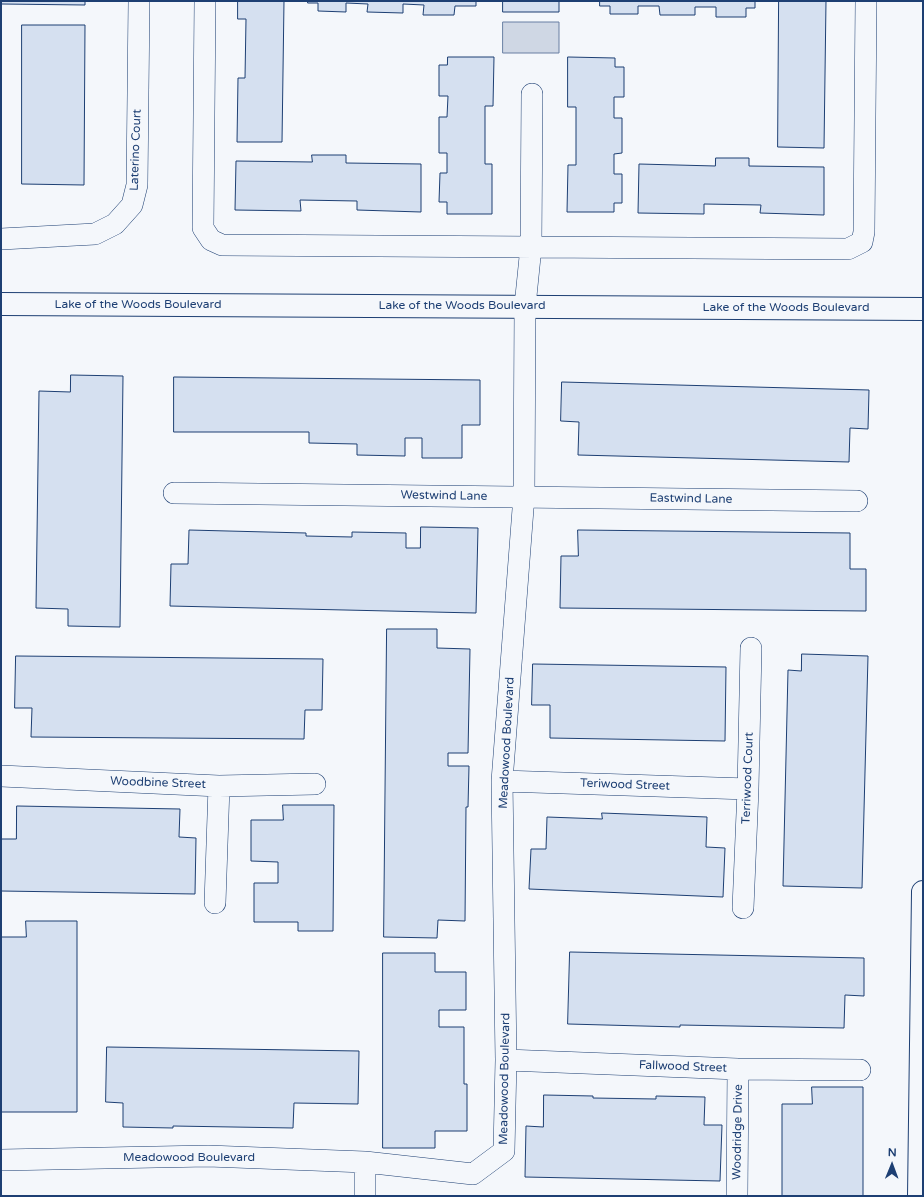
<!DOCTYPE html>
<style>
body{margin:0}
#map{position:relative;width:924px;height:1197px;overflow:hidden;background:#f4f7fb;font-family:"Varela Round",sans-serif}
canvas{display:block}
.frame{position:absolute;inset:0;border:2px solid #1d3f73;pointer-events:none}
.north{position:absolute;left:872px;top:1145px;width:40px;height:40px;-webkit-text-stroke:3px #f4f7fb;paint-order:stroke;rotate:1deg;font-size:11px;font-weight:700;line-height:16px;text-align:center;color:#1d3f73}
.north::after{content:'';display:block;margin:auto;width:14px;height:18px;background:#1d3f73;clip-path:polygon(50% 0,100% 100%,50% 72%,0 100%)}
</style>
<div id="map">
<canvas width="924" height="1197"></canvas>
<div class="frame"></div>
<div class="north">N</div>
</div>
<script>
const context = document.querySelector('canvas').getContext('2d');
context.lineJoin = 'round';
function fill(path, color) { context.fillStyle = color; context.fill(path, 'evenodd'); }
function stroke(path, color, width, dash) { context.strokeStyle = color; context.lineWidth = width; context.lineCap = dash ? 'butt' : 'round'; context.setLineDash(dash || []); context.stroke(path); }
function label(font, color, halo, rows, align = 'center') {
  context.font = font + ' "Varela Round",sans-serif'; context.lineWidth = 3; context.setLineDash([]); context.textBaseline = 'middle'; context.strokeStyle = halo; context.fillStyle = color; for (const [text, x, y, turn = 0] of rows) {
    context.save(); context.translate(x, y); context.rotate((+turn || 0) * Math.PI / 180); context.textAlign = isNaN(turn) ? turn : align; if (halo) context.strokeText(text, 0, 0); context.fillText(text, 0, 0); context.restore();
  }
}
const water = new Path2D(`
 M503,22h56v31h-56z`);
fill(water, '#cfd7e4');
stroke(water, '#687fa3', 1);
const building = new Path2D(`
 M1,1h84v4l-84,-1z
 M238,1h46l-2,141h-45l1,-64h7l1,-59h-8z
 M308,1h168v5h-21l-1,9h-31l1,-10 -21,-1v9l-36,-1 1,-8 -22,-1v9l-28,-1v-8h-10z
 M503,1h56v11h-56z
 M600,1h155v7h-9v9h-30v-10h-21v8h-35l-1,-9h-21v8h-28v-8h-10z
 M779,1h47l-2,147 -46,-1z
 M22,25h63l-1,160 -62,-1z
 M448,57h46l-1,49h-8v58h7v50h-45v-12h-8l1,-29h7v-20h-8v-36h8l1,-21h-9v-31h8z
 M568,57l47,1v9h9v30h-10v21h8v35l-8,1v20h8v29h-8v9h-47l1,-47h8v-58h-8z
 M312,155h34v8l75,1v48l-64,-2v-9l-57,-1 1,11 -66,-1 1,-49 76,1z
 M716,158h33v8l75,1v48l-64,-2 1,-8 -57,-1v10l-66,-1 1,-49 76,2z
 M71,375l52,1 -3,251 -52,-1v-17l-32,-1 3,-217 31,1z
 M174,377l306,3v45h-18v33h-40v-20h-17v18l-48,-1v-11l-48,-1v-11h-135z
 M562,382l307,8 -1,39 -18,-1 -1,34 -271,-7 1,-33 -18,-1z
 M421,527l57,1 -2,85 -306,-7 1,-42h17l1,-34 117,3v3l46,1v-5l54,1v15h14z
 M578,530l272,3v36h16v42l-306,-3 1,-52h17z
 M387,629h50v19l33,1 -2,104h-20v13h21l-1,41h-2l-1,114 -27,-1 -1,18 -53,-1z
 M802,654l66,2 -6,232 -79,-2 5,-216 13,1z
 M16,656l307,3 -1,51h-17l-1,29 -273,-2 1,-29h-17z
 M533,664l193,3 -1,74 -175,-3v-33h-18z
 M283,805h51l-1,126h-35v-9h-44v-39h24v-21l-27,-1v-41h32z
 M17,806l163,3 -1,28 17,1 -1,56 -194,-3v-52h15z
 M602,813l105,4 -1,30 19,1 -2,49 -194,-8 2,-40h15l1,-32 55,2z
 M26,921h51v191h-76v-175h25z
 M570,952l294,6v38l-19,-1 -1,33 -164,-3v2l-112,-3z
 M383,953h52v19h31v38h-27v17h25v57h3v47h-32v17h-52z
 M107,1047l252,4 -1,53 -64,-1 -1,25 -120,-2v2l-50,-1v-24l-17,-1z
 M812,1087h51v109h-81v-92h30z
 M544,1095l49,1v2l63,1v-3l49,1 -1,28h18l-2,56 -195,-4 1,-51 17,1z`);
fill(building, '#d5e0f0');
stroke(building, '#1d3f73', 1);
const minor = new Path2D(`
 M205,1l-2,227 8,12 11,5 626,4 14,-7 2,-10 2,-231
 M1,239l94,-5 20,-10 17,-19 5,-20 2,-184
 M174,493l683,8
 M1,776l218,10 96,-2
 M502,781l246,8
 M215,903l4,-117
 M743,908l5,-119 3,-141
 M506,1060l232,9 122,1
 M1,1160l207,-4 157,6 108,12 31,-23 2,-91 -4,-279 22,-285 1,-190 6,-59 1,-153
 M365,1196v-34
 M737,1196l1,-127`);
const tertiary = new Path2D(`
 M1,304l922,5
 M919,1196l4,-304`);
stroke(minor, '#1d3f73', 22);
stroke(tertiary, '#1d3f73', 24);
stroke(minor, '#f4f7fb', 21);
stroke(tertiary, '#f4f7fb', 22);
label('12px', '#1d3f73', '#f4f7fb', [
 ["Laterino Court",136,150,-88],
 ["Lake of the Woods Boulevard",138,305],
 ["Lake of the Woods Boulevard",462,306],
 ["Lake of the Woods Boulevard",786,308],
 ["Westwind Lane",444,496,1],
 ["Eastwind Lane",691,499,1],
 ["Meadowood Boulevard",507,743,-87],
 ["Terriwood Court",748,778,-88],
 ["Woodbine Street",158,783,2],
 ["Teriwood Street",625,785,2],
 ["Fallwood Street",683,1067,2],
 ["Meadowood Boulevard",505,1079,-89],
 ["Woodridge Drive",738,1132,-89],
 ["Meadowood Boulevard",189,1158]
]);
</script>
